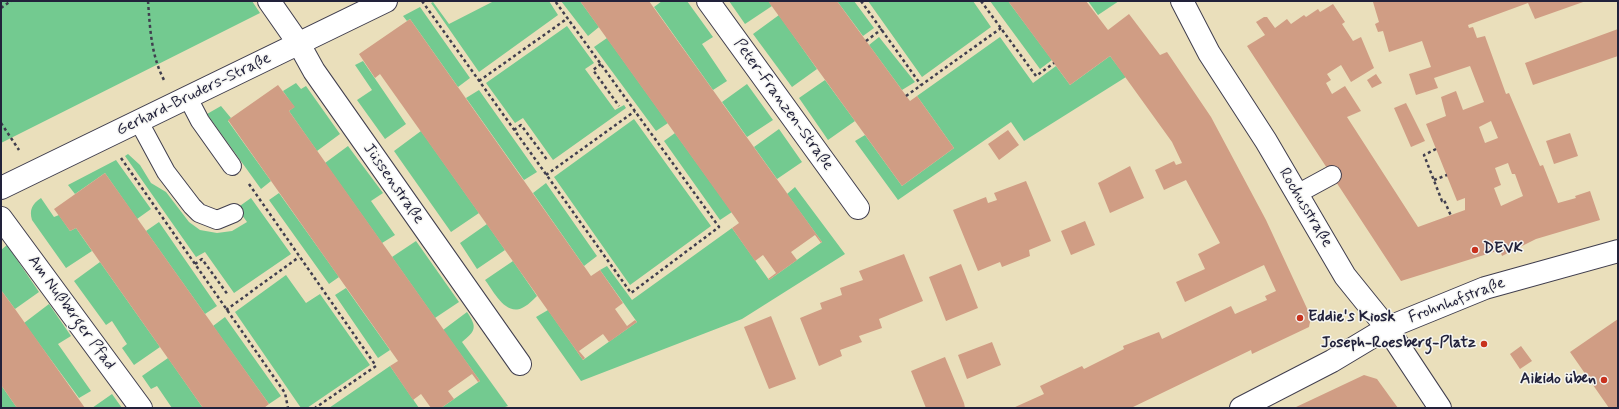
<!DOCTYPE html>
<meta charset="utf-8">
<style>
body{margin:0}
#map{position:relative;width:1619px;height:409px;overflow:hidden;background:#eadfbb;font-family:Mynerve,sans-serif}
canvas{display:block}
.frame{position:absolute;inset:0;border:2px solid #22223b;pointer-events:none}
</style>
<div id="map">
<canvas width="1619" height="409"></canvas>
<div class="frame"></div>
</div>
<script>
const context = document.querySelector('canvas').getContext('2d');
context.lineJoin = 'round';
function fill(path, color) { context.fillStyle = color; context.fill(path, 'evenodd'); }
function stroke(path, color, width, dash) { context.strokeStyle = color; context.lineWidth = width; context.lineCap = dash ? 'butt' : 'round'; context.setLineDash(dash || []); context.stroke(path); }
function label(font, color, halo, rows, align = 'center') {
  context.font = font + ' Mynerve,sans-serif'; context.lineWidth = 3; context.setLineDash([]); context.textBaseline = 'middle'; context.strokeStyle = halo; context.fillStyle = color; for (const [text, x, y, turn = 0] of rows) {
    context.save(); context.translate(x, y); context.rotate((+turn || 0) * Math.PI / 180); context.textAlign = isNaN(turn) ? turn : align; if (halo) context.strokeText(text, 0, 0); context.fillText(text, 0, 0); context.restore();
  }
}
fill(new Path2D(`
 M2,1h250l8,12 -259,130z
 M494,1h55l9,14 -79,57 -48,-69 2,-1 16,22z
 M561,1h19l19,26 -11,9z
 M662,1h25l26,36 -11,7 25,37 -14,9 -59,-83z
 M729,1h39l4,5 -27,18z
 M837,1h17l20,27 -11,8z
 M868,1h105l18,26 -69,50z
 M990,1h18l44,59 -12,9z
 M1088,1h31l-21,14z
 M420,7l50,71 -12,9 -48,-68 -3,2 -4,-5z
 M779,15l38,54 -25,18 -39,-53z
 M567,26l27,37 -9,6 30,41 9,-5 2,3 -73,52 -30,-42 -8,5 -29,-40z
 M879,37l36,45 -13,8 -33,-45z
 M1000,37l33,46 23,-17 14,19 40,-29 16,21 -102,64 -13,-19 -113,78 -43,-59 10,-6 37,51 52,-38 -37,-52z
 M607,38l61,85 -12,8 -62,-84z
 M363,61l43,63 -21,15 -28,-39 15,-10 -17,-25z
 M825,80l30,41 -27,19 -29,-42z
 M296,83l5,6 5,-3 34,48 -23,17 -28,-40 5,-4 -11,-16z
 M747,84l26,36 -26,17 -25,-35z
 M479,90l58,82 -13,8 -58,-82z
 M221,106l10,12 -3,3 43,60 -10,8 -54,-75z
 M634,119l77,107 -81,59 -76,-108z
 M779,129l23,33 -25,17 -23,-32z
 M421,131l58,82 -28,19 -57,-81z
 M675,133l57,79 -12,8 -56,-79z
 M348,146l35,47 -12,8 24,34 -13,8 -57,-80z
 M128,154l12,11 11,18 15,9 23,30 11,8 17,3 15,-2 15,-9 -10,-14 14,-10 40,56 -57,39 -29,-41 -9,5 -71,-101z
 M116,160l35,49 -14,10 -32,-46 -30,21 -7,-9z
 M546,183l51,73 -13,10 -51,-73z
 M795,187l50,67 -103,65 -161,62 -45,-64 12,-7 35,50 54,-38 -37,-52 7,-4 25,34 100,-72 37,52 53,-38 -35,-48z
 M279,193l60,84 -10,7 -60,-84z
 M41,198l13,19 5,-2 11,16 6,-3 16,23 -26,17 -34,-48c-3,-10 0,-16 9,-22z
 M159,222l58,84 -12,8 -59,-83z
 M487,224l18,26 -28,19 -17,-26z
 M416,241l43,61 -24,16 -43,-61z
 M7,245l32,47 -24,17 -14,-19v-40z
 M513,261l24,35c-4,4 -10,10 -15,12 -17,8 -29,-18 -37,-28z
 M100,262l60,85 -26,18 -12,-17 5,-4 -15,-23 -6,4 -32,-44z
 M286,275l20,28 14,-9 50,71 -63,43h-6l-66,-96z
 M346,288l44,62 -12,8 -43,-63z
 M49,304l22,32 -13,8 33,47 -12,7 -55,-75z
 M467,312c11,16 8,19 -5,30l46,64 -6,2h-61l39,-27 -37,-51z
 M225,317l56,79 -12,8 -56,-78z
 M168,358l35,50h-31l-15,-22 -6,3 -9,-13z
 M390,366l29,42h-90z
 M1,385l16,23h-16z
 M112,394l10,14h-30z`), '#73ca90');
fill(new Path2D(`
 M580,1h69l173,241 -1,1 -6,-8 -24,17 6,8 -28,20 -1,-1 8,-6 -13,-18 -8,6 -23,-33 7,-5z
 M768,1h69l73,100 7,-5 37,52 -52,38z
 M1008,1h78l22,29 21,-16 31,41 7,-3 44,65 55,103 45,97 -2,10 -57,27 -1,-4 -120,58h-118l31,-14 -4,-8 42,-20 2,3 40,-20 -1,-3 36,-14 3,7 69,-33 4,8 32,-14 -2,-4 11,-5 -12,-26 -79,37 -9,-20 29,-13 -7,-15 22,-11 -34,-63 -22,10 -9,-20 19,-9 2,4 6,-2 -10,-21 -62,-86 -40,29z
 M1586,1l-51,18 -7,-16 -60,22 1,3 4,-1 4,11 8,-2 21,58 3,-1 31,73 3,-1 15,38 18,-5 -1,-2 15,-5 10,29 -64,19 -34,17 -2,-6 -99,31 -154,-235 18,-11 -9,-13 8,-5h3l8,11 12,-9 4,5 13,-9 2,2 12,-8 2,3 13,-8 12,18 -3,2 11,17 8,-4 13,31 -23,14 -10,-17 -14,9 4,6 -5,3 6,11 13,-8 16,25 -14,6 71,110 47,-17v-12l-8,3 -31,-77 20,-8 -5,-19 15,-6 7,19 21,-8 -14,-36 -36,12 4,10 -22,7 -7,-21 22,-7 -9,-26 -33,11 -6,-21 -5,1 -3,-8 4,-2 -6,-20zM1491,121l7,17 -13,5 -6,-16zM1508,163l4,11h3l8,22 -22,10 -7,-18 7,-3 -6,-17z
 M410,19l181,257 9,-6 23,33 -8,6 12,17 8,-6 2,2 -28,20 -6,-8 -24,17 6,7 -2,2 -203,-286 -5,4 -16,-24z
 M1618,29v27l-85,29 -8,-22z
 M1376,74l6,9 -10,5 -5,-8z
 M278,85l17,22 -6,4 191,270 -2,1 -6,-8 -24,17 6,8 -13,9h-10l-10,-14 -8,6 -23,-34 8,-5 -170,-241z
 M1406,103l19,38 -14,6 -17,-39z
 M1008,130l11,15 -20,15 -11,-16z
 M1570,133l8,23 -24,8 -8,-23z
 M1130,166l14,32 -34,15 -12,-30z
 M105,173l164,231 -5,4h-61l-127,-180 -6,3 -16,-22z
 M1026,181l25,60 -22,9 1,6 -28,11 -2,-5 -22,9 -25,-61 33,-13 2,6 9,-3 -3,-7z
 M1085,221l10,24 -24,10 -10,-24z
 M904,254l19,47 -44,18 3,9 -23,8 3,6 -22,8 2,6 -23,10 -19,-48 22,-9 -2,-6 22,-8 -2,-7 23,-8 -4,-9z
 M961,264l17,44 -32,13 -17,-44z
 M1,290l14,19 70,99h-68l-16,-23z
 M771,316l25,63 -27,10 -25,-62z
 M1618,319v89h-9l-39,-56z
 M992,342l9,23 -34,14 -9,-24z
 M1521,346l11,15 -12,8 -10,-15z
 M945,357l19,46 1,5h-39l-15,-37z
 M1364,375l13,4 21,29h-104z`), '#d09d84');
const service = new Path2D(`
 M188,98l12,23 32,45
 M139,122l27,50 26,34 7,7 18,7 17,-7
 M1297,194l35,-19`);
const minor = new Path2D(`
 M269,1l30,43 15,27 206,293
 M708,1l150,207
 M1182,1l27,52 57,88 79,135 42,52 53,80
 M1,188l385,-187
 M1,218l140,190
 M1241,408l91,-47 55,-33 98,-40 133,-37`);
stroke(service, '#403e4e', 20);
stroke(minor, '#403e4e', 24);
stroke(new Path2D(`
 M148,1c2,27 3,54 16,79
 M422,1l209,292 88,-66 -164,-226
 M861,1l60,84
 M981,1l55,75 18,-13
 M1,8l10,-7
 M866,41l16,-12
 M601,64l-8,6 26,36
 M479,81l89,-63
 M906,96l95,-68
 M1,123l18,27
 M514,130l7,-5 27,36
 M1436,149l-12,6 18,46 2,-1 7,16
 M121,158l164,235 3,15
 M546,175l89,-64
 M1434,180l13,-5
 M249,184l127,182 -61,42
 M195,264l7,-5 26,36
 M226,310l73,-53`), '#403e4e', 2.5, [3, 3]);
stroke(service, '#fff', 18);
stroke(minor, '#fff', 22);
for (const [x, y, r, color] of [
 [1475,250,4,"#c8321e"],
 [1300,318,4,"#c8321e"],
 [1484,344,4,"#c8321e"],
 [1604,380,4,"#c8321e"]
]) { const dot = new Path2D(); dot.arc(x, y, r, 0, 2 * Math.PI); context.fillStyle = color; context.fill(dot); stroke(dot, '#f6f6f2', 1.5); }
label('16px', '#22223b', '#f6f6f2', [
 ["Gerhard-Bruders-Straße",194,95,-26],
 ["Peter-Franzen-Straße",783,105,54],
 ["Jüssenstraße",393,184,55],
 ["Rochusstraße",1305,208,59],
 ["Frohnhofstraße",1457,301,-21],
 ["Am Nußberger Pfad",71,313,54]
]);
label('bold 16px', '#22223b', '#f6f6f2', [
 ["DEVK",1483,250],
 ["Eddie's Kiosk",1308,318],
 ["Joseph-Roesberg-Platz",1476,344,"right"],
 ["Aikido üben",1596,380,"right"]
], 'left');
</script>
